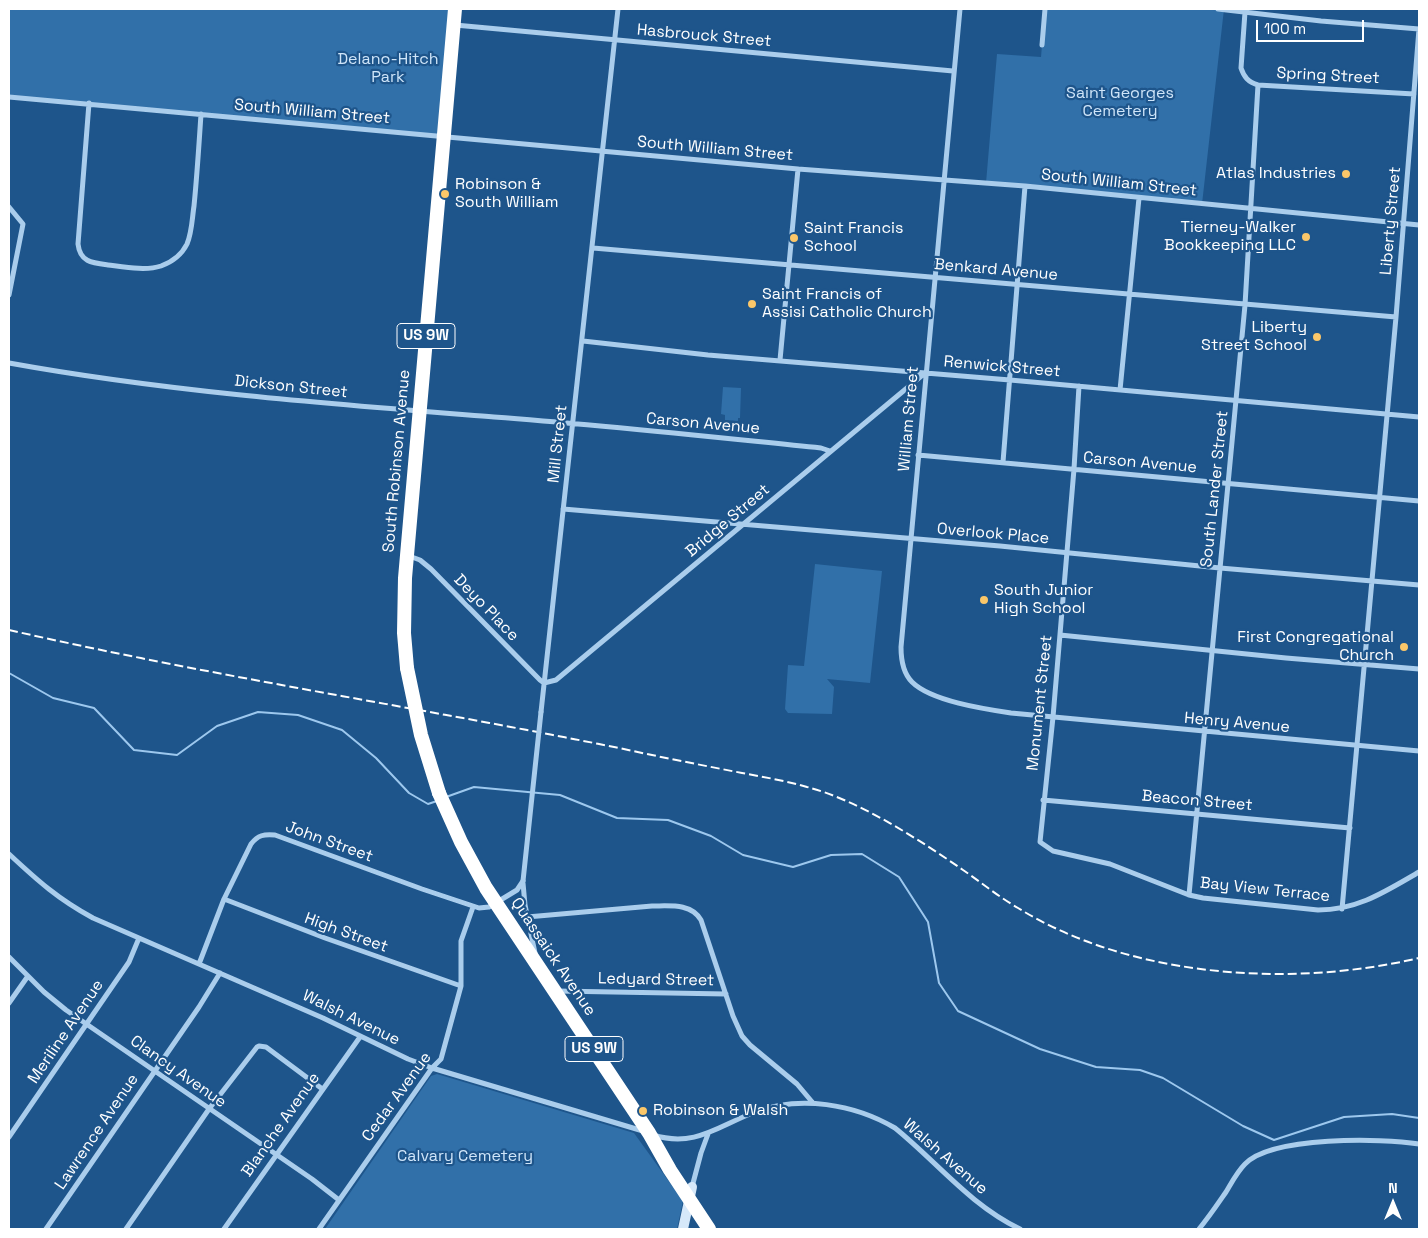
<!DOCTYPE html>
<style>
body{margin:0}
#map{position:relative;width:1428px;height:1238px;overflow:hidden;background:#1e558b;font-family:"Space Grotesk",sans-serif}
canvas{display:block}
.frame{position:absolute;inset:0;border:10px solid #fff;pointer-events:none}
.north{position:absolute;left:1368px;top:1178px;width:50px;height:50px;-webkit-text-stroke:4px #1e558b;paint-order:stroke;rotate:0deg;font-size:14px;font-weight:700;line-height:20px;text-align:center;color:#fff}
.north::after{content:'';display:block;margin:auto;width:18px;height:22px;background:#fff;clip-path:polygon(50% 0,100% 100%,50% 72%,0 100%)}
.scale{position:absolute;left:1256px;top:20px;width:108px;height:22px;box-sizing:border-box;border:2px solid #fff;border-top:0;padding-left:6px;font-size:15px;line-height:18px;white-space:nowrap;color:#fff;-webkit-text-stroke:4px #1e558b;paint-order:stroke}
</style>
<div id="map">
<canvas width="1428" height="1238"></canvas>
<div class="frame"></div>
<div class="north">N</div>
<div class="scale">100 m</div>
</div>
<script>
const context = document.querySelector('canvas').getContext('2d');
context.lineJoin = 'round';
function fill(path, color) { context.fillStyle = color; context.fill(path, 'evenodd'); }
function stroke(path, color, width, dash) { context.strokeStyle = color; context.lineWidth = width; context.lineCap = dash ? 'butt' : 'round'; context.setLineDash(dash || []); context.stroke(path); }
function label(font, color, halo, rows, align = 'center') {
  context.font = font + ' "Space Grotesk",sans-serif'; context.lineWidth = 4.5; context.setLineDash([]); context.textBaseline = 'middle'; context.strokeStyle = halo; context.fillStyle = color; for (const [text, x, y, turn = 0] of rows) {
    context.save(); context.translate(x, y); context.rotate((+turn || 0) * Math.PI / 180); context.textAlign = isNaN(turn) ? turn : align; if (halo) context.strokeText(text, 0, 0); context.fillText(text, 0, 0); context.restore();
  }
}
fill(new Path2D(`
 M9,9h446l-10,127 -436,-39z
 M1045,9h179l-22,195 -216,-21 11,-129 44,3z
 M723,387l18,1 -1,30h-2v3l-13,-1v-5l-4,-1z
 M815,564l67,7 -12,112 -43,-4 7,8 -2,27 -44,-1 -3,-4 3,-44 16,1z
 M437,1074l197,59 49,68 -6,28h-352l106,-153z`), '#3170a9');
stroke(new Path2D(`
 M9,673l44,25 41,10 40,42 43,5 40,-29 41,-14 40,3 44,15 34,28 33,35 19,11 9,-3
 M446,797l28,-10 86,8 57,23 51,2 43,16 32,19 50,12 38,-12 31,-1 37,23 29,45 11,61 19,28 82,38 56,18 44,3 23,8 80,48 31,14 70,-23 48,-3 27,4`), '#9dc8ee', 2);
stroke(new Path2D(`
 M960,9l-59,638c0,12 2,26 11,35 19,19 72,27 99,31l408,38
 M1218,9l103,12 98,8
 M1245,12l-4,56c3,9 7,14 17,17l156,9
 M455,25l498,46
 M1042,45l3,-36
 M9,97l789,72 227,17 394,39
 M89,103l-11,141c2,18 14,19 30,21 16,2 38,6 53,1 11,-4 21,-12 26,-22 5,-12 5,-25 7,-38 3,-30 5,-61 7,-92
 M9,207l14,17 -14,71
 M593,248l803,69
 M583,341l125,14 302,25 409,37
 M780,360l18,-191
 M9,363c160,29 323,41 485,54 109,8 218,20 327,31l9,3
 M1079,386l-5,83 -21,248 -13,125 13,9 57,13 79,31 14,3 115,12c40,0 68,-19 101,-38
 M1120,390l19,-192
 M918,455l501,46
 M1003,462l22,-276
 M563,509l437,37 220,22 199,17
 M409,556l11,4 11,9 109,111 4,3 12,-3 369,-307
 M1060,635l226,23 133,11
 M541,712l77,-703
 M1043,800l307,28
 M9,854c29,27 49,45 84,64l230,100 85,41 24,9 211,63
 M523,883l2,22 10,48
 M1189,895l56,-590 13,-220
 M224,899l101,39 136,48
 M1342,909l54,-592 23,-288
 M527,917l125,-11c18,0 39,-3 49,14l32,96 9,20 8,9 47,39 16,19
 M9,957l35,35 22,18 246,169 27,21
 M199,964l25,-65 27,-55c7,-9 13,-10 24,-9l147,54 57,19 10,-1 28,-17 6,-9
 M557,991l169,3
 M9,1003l19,-27
 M653,1135c42,13 65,-9 102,-23 45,-17 99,-8 140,16 42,34 75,77 125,101
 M9,1137l120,-175 10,-24
 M692,1187l9,-34 7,-19
 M46,1229l153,-222 21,-34
 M126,1229l83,-120 48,-62 2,-1 7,1 55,41
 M224,1229l136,-192
 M319,1229l113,-161 9,-9 20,-73v-45l12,-34
 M1199,1229c10,-12 18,-24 27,-37 6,-10 11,-20 19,-28 27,-28 137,-26 174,-20`), '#aacdec', 5);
stroke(new Path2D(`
 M683,1229l9,-42`), '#d6e8f9', 10);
stroke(new Path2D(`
 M407,668l-3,-35 1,-55 50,-569
 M439,793l22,49 25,46 163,245 21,37 39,59`), '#fff', 14);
stroke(new Path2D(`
 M9,630c202,46 407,77 610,118 41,9 82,17 123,25 22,4 44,8 65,14 51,13 113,53 156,83 19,13 36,27 55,38 113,70 274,80 401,50`), '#fff', 2, [9, 4]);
stroke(new Path2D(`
 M523,881l18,-169`), '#aacdec', 5);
stroke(new Path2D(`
 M407,668l14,67 18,58`), '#fff', 14);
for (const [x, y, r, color] of [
 [1346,174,5,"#fbc769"],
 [445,194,5,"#fbc769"],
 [1306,237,5,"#fbc769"],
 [794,238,5,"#fbc769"],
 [752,304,5,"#fbc769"],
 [1317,337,5,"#fbc769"],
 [984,600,5,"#fbc769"],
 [1404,647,5,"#fbc769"],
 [643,1111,5,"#fbc769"]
]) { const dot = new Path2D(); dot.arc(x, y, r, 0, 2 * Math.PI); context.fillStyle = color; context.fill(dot); stroke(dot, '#1e558b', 2); }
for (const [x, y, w] of [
 [426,336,58],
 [594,1049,58]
]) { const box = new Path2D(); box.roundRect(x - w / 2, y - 12.5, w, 25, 4); context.fillStyle = '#1e558b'; context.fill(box); stroke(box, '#fff', 1); }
label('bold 15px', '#fff', null, [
 ["US 9W",426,336],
 ["US 9W",594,1049]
]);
label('16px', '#fff', '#1e558b', [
 ["Hasbrouck Street",704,36,5],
 ["Spring Street",1328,76,3],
 ["South William Street",312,112,5],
 ["South William Street",715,149,5],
 ["South William Street",1119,183,6],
 ["Liberty Street",1391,221,-85],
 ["Benkard Avenue",996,270,5],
 ["Renwick Street",1002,367,5],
 ["Dickson Street",291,387,6],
 ["William Street",909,419,-85],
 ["Carson Avenue",703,424,5],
 ["Mill Street",558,444,-84],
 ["South Robinson Avenue",397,461,-85],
 ["Carson Avenue",1140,463,5],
 ["South Lander Street",1215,489,-84],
 ["Bridge Street",728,521,-40],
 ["Overlook Place",993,534,5],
 ["Deyo Place",486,608,46],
 ["Monument Street",1040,703,-84],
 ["Henry Avenue",1237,723,5],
 ["Beacon Street",1197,801,5],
 ["John Street",329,842,20],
 ["Bay View Terrace",1265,890,6],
 ["High Street",346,933,20],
 ["Quassaick Avenue",553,957,56],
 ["Ledyard Street",656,980,1],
 ["Walsh Avenue",351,1018,26],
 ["Meriline Avenue",66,1032,-56],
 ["Clancy Avenue",178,1072,35],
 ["Cedar Avenue",397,1097,-54],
 ["Blanche Avenue",281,1125,-55],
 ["Lawrence Avenue",97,1132,-56],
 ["Walsh Avenue",945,1157,41]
]);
label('16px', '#cfe5f9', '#1e558b', [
 ["Delano-Hitch",388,60],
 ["Park",388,78],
 ["Saint Georges",1120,94],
 ["Cemetery",1120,112],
 ["Calvary Cemetery",465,1157]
]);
label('16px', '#fff', '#1e558b', [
 ["Atlas Industries",1336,174,"right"],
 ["Robinson &",455,185],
 ["South William",455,203],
 ["Tierney-Walker",1296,228,"right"],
 ["Bookkeeping LLC",1296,246,"right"],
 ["Saint Francis",804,229],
 ["School",804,247],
 ["Saint Francis of",762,295],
 ["Assisi Catholic Church",762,313],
 ["Liberty",1307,328,"right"],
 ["Street School",1307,346,"right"],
 ["South Junior",994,591],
 ["High School",994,609],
 ["First Congregational",1394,638,"right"],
 ["Church",1394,656,"right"],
 ["Robinson & Walsh",653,1111]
], 'left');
</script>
